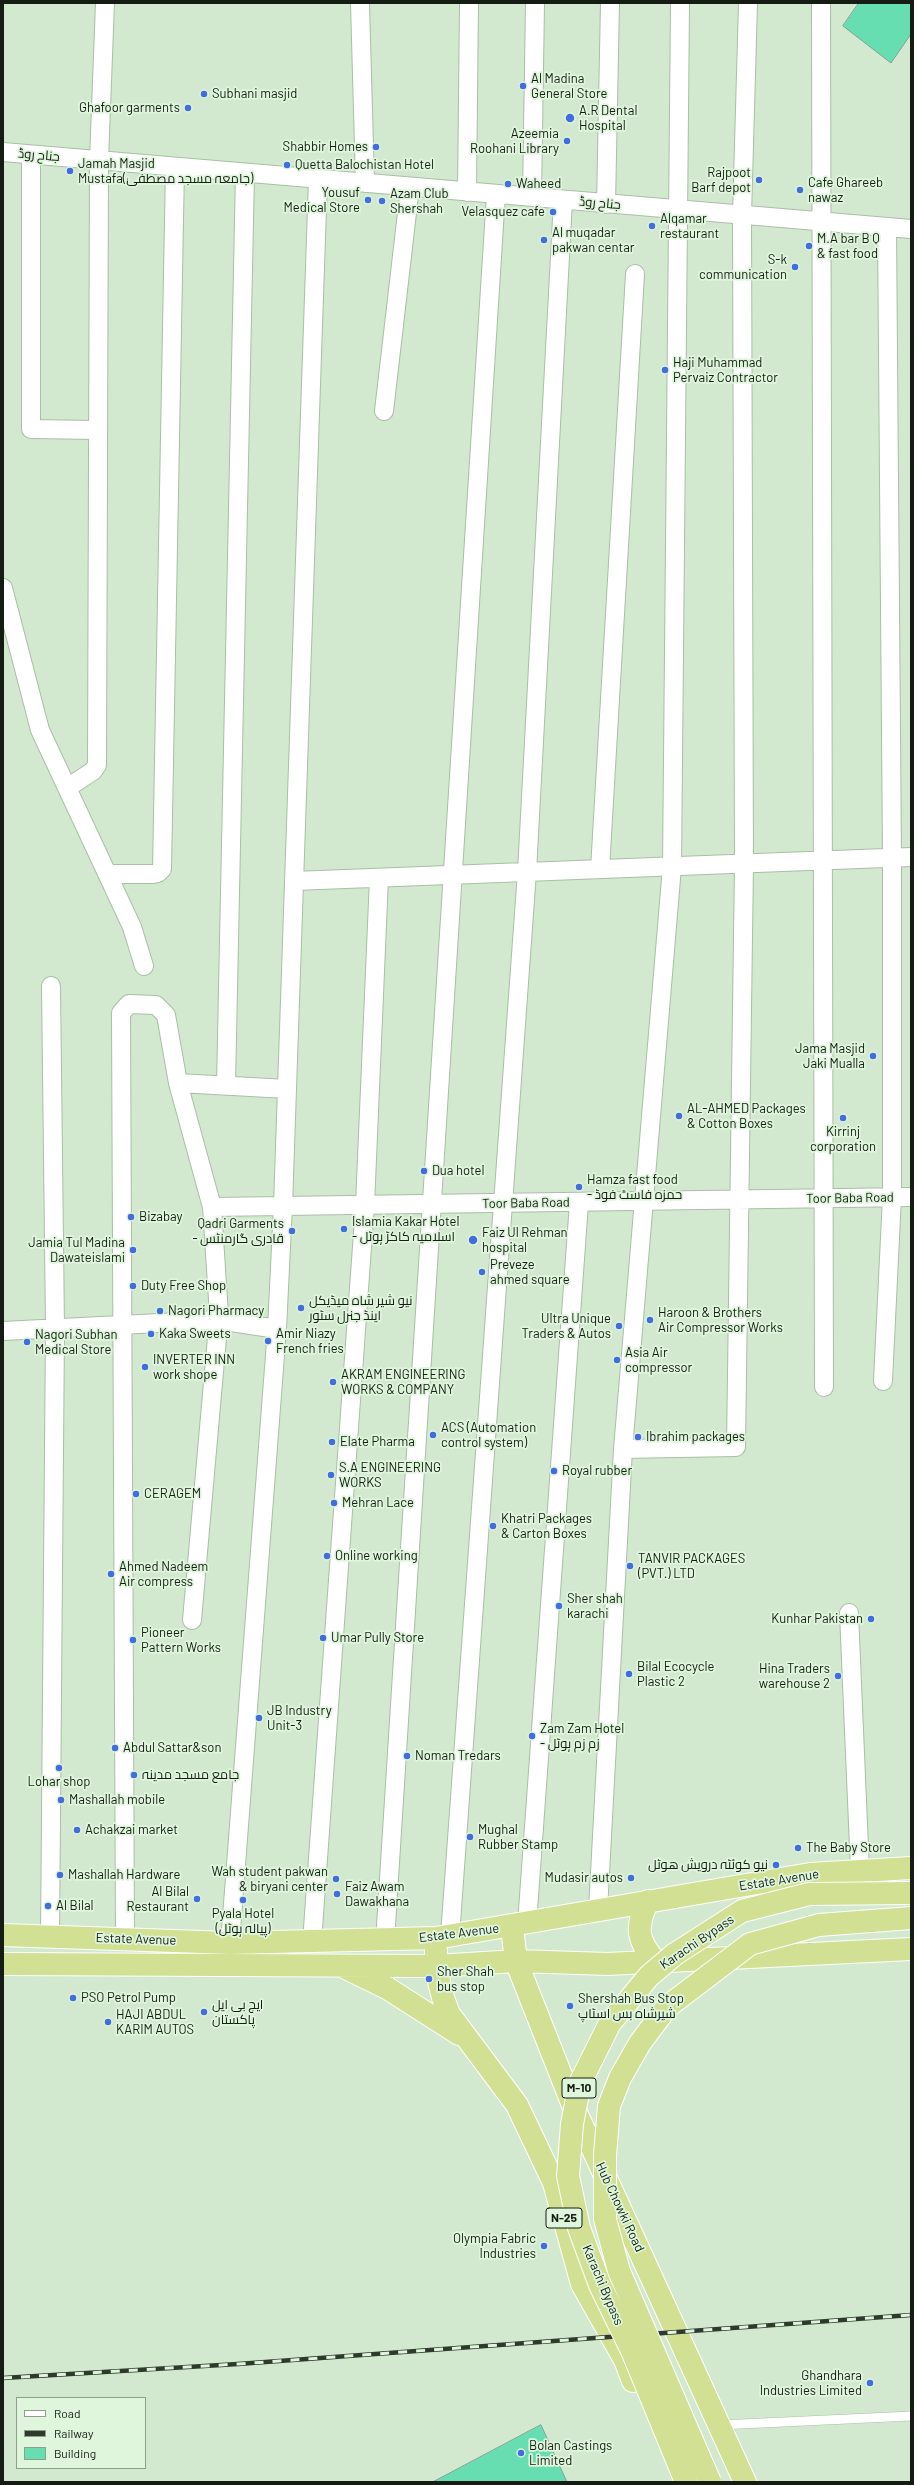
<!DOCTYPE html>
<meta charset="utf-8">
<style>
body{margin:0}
#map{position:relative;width:914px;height:2485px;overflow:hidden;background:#d2e9cf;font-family:Barlow,sans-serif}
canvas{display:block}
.frame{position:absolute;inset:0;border:4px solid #141c13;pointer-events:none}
.legend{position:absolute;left:16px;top:2397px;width:130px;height:72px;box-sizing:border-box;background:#dff6dc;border:1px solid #8e9f8c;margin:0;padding:5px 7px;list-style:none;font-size:12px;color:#141c13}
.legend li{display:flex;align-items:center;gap:8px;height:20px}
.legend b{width:20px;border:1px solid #8e9f8c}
</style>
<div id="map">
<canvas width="914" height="2485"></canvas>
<div class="frame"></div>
<ul class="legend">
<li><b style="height:5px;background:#fff"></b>Road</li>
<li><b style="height:5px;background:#2f392e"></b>Railway</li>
<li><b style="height:11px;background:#66deb2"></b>Building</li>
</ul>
</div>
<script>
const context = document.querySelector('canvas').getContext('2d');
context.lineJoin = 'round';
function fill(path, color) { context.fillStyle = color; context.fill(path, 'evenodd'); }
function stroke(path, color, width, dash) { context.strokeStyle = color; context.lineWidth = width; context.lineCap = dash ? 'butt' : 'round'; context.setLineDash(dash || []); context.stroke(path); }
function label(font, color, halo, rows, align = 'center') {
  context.font = font + ' Barlow,Cairo,sans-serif'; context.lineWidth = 3.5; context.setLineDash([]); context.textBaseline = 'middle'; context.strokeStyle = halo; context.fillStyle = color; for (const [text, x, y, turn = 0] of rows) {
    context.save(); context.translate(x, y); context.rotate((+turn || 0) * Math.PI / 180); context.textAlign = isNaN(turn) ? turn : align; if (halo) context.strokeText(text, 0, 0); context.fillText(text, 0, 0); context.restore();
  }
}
const building = new Path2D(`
 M859,3h52v31l-20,29 -48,-37z
 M541,2425l26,57h-134z`);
fill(building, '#66deb2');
stroke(building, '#80a293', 1);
const service = new Path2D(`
 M720,2425l191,-9`);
const minor = new Path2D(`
 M360,3l5,180
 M821,3l3,1384
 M3,152l908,77
 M31,155v274l66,1
 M467,192l2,-189
 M532,197l3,-194
 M606,204l4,-201
 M384,411l26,-224
 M3,588l37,142 92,197 12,39
 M67,788l26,-17 4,-6 2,-605 6,-157
 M600,869l35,-595
 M107,874h46l5,-1 4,-4 13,-702
 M294,881l617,-24
 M178,1083l109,6
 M226,1085l19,-912
 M212,1207l699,-10
 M3,1331l215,-11 59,9
 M883,1381l9,-184v-339l-5,-631
 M623,1449l113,-2 8,-583 -2,-649 6,-212
 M849,1613l11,258
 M598,1910l25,-461 49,-582 8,-864
 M527,1924l52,-721
 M450,1936l77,-1064 36,-672
 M50,1937l5,-609 -4,-342
 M125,1938l-4,-925 8,-9 27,1 10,10 12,68 34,124 7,108 -27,305
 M385,1941l111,-1747
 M312,1942l53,-737 14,-327
 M230,1943l47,-614 6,-123 35,-1027`);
const trunk = new Path2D(`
 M648,1901c-13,26 -11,40 8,61
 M512,1927l4,34 58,147 171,374
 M3,1935l227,8 206,-5 374,-64 101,-6
 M436,1951c0,23 4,42 13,63l68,91 37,78 28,101 43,76 8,21
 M3,1964l433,2 80,-5 92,3 303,-15
 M346,1968l41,20 72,46`);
stroke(service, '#a9bfa6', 10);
stroke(minor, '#a9bfa6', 20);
stroke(trunk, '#fff', 24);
stroke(service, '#fff', 9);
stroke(minor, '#fff', 18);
stroke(trunk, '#d2e094', 22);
const rail = new Path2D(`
 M3,2378l235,-14 673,-49`);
stroke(rail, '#2f392e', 4.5);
stroke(rail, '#dff6dc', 3, [9]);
const trunkBridge = new Path2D(`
 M686,2482l-53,-129 -33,-68 -21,-57 -11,-52 4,-52 8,-41 30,-60 39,-47 26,-22 67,-43 67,-17 102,-1
 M710,2482l-91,-211 -14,-52v-64l4,-49 11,-28 20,-35 27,-36 83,-63 69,-19 92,-7`);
stroke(trunkBridge, '#fff', 24, []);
stroke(trunkBridge, '#d2e094', 22);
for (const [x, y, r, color] of [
 [523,86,4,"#426ddf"],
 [204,94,4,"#426ddf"],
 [188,108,4,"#426ddf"],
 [570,118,5,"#426ddf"],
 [567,141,4,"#426ddf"],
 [376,147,4,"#426ddf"],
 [287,165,4,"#426ddf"],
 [70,171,4,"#426ddf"],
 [759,180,4,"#426ddf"],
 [508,184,4,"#426ddf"],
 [800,190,4,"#426ddf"],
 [368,200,4,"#426ddf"],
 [382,201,4,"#426ddf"],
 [553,212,4,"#426ddf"],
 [652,226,4,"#426ddf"],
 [544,240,4,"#426ddf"],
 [809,246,4,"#426ddf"],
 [795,267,4,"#426ddf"],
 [665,370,4,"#426ddf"],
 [873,1056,4,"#426ddf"],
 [679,1116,4,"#426ddf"],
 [843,1118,4,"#426ddf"],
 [424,1171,4,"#426ddf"],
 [579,1187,4,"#426ddf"],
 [131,1217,4,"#426ddf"],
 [344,1229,4,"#426ddf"],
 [292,1231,4,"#426ddf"],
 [473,1240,5,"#426ddf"],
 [133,1250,4,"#426ddf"],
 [482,1272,4,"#426ddf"],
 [133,1286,4,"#426ddf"],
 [301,1308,4,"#426ddf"],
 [160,1311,4,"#426ddf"],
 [650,1320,4,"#426ddf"],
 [619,1326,4,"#426ddf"],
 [151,1334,4,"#426ddf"],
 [268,1341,4,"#426ddf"],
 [27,1342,4,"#426ddf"],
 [617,1360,4,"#426ddf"],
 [145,1367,4,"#426ddf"],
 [333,1382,4,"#426ddf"],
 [433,1435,4,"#426ddf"],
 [638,1437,4,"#426ddf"],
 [332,1442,4,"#426ddf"],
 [554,1471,4,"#426ddf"],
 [331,1475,4,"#426ddf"],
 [136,1494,4,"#426ddf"],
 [334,1503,4,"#426ddf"],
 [493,1526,4,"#426ddf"],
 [327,1556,4,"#426ddf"],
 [630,1566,4,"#426ddf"],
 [111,1574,4,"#426ddf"],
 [559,1606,4,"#426ddf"],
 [871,1619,4,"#426ddf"],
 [323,1638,4,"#426ddf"],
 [133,1640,4,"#426ddf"],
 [629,1674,4,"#426ddf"],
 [838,1676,4,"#426ddf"],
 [259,1718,4,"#426ddf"],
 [532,1736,4,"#426ddf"],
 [115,1748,4,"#426ddf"],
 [407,1756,4,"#426ddf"],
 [59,1768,4,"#426ddf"],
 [134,1775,4,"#426ddf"],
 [61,1800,4,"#426ddf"],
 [77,1830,4,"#426ddf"],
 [470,1837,4,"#426ddf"],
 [798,1848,4,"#426ddf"],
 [776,1865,4,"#426ddf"],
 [60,1875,4,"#426ddf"],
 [631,1878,4,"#426ddf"],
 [336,1879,4,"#426ddf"],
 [337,1894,4,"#426ddf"],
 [197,1899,4,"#426ddf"],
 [243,1900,4,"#426ddf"],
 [48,1906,4,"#426ddf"],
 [429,1979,4,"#426ddf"],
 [73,1998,4,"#426ddf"],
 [570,2006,4,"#426ddf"],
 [204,2012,4,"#426ddf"],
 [108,2022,4,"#426ddf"],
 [544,2246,4,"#426ddf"],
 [870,2383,4,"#426ddf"],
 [521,2453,4,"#426ddf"]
]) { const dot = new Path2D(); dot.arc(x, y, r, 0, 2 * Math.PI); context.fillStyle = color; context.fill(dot); stroke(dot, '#dff6dc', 1.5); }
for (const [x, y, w] of [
 [579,2088,34],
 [564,2218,36]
]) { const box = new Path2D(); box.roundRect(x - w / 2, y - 10, w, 20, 3); context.fillStyle = '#dff6dc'; context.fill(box); stroke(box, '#141c13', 1); }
label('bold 12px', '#141c13', null, [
 ["M-10",579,2088],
 ["N-25",564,2218]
]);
label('13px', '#141c13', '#dff6dc', [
 ["Al Madina",531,79],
 ["General Store",531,94],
 ["Subhani masjid",212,94],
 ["Ghafoor garments",180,108,"right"],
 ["A.R Dental",579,111],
 ["Hospital",579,126],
 ["Azeemia",559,134,"right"],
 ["Roohani Library",559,149,"right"],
 ["Shabbir Homes",368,147,"right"],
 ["Jamah Masjid",78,164],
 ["Mustafa(جامعہ مسجد مصطفیٰ)",78,179],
 ["Quetta Balochistan Hotel",295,165],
 ["Rajpoot",751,173,"right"],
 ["Barf depot",751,188,"right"],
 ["Cafe Ghareeb",808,183],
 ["nawaz",808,198],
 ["Waheed",516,184],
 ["Yousuf",360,193,"right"],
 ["Medical Store",360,208,"right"],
 ["Azam Club",390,194],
 ["Shershah",390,209],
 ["Velasquez cafe",545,212,"right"],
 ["Alqamar",660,219],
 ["restaurant",660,234],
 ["Al muqadar",552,233],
 ["pakwan centar",552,248],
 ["M.A bar B Q",817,239],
 ["& fast food",817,254],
 ["S-k",787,260,"right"],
 ["communication",787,275,"right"],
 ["Haji Muhammad",673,363],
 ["Pervaiz Contractor",673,378],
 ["Jama Masjid",865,1049,"right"],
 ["Jaki Mualla",865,1064,"right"],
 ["AL-AHMED Packages",687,1109],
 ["& Cotton Boxes",687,1124],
 ["Kirrinj",843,1132,"center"],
 ["corporation",843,1147,"center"],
 ["Dua hotel",432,1171],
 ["Hamza fast food",587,1180],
 ["- حمزہ فاسٹ فوڈ",587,1195],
 ["Bizabay",139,1217],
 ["Islamia Kakar Hotel",352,1222],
 ["- اسلامیہ کاکڑ ہوٹل",352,1237],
 ["Qadri Garments",284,1224,"right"],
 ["- قادری گارمنٹس",284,1239,"right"],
 ["Faiz Ul Rehman",482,1233],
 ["hospital",482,1248],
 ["Jamia Tul Madina",125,1243,"right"],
 ["Dawateislami",125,1258,"right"],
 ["Preveze",490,1265],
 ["ahmed square",490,1280],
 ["Duty Free Shop",141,1286],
 ["نیو شیر شاہ میڈیکل",309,1301],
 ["اینڈ جنرل سٹور",309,1316],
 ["Nagori Pharmacy",168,1311],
 ["Haroon & Brothers",658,1313],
 ["Air Compressor Works",658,1328],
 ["Ultra Unique",611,1319,"right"],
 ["Traders & Autos",611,1334,"right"],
 ["Kaka Sweets",159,1334],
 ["Amir Niazy",276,1334],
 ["French fries",276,1349],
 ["Nagori Subhan",35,1335],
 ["Medical Store",35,1350],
 ["Asia Air",625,1353],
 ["compressor",625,1368],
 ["INVERTER INN",153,1360],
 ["work shope",153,1375],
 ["AKRAM ENGINEERING",341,1375],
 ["WORKS & COMPANY",341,1390],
 ["ACS (Automation",441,1428],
 ["control system)",441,1443],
 ["Ibrahim packages",646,1437],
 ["Elate Pharma",340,1442],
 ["S.A ENGINEERING",339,1468],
 ["WORKS",339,1483],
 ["Royal rubber",562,1471],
 ["CERAGEM",144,1494],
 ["Mehran Lace",342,1503],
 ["Khatri Packages",501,1519],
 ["& Carton Boxes",501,1534],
 ["Online working",335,1556],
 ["TANVIR PACKAGES",638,1559],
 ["(PVT.) LTD",638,1574],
 ["Ahmed Nadeem",119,1567],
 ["Air compress",119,1582],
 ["Sher shah",567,1599],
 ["karachi",567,1614],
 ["Kunhar Pakistan",863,1619,"right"],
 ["Pioneer",141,1633],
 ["Pattern Works",141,1648],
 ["Umar Pully Store",331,1638],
 ["Bilal Ecocycle",637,1667],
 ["Plastic 2",637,1682],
 ["Hina Traders",830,1669,"right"],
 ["warehouse 2",830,1684,"right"],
 ["JB Industry",267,1711],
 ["Unit-3",267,1726],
 ["Zam Zam Hotel",540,1729],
 ["- زم زم ہوٹل",540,1744],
 ["Abdul Sattar&son",123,1748],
 ["Noman Tredars",415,1756],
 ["جامع مسجد مدینہ",142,1775],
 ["Lohar shop",59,1782,"center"],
 ["Mashallah mobile",69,1800],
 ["Achakzai market",85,1830],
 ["Mughal",478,1830],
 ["Rubber Stamp",478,1845],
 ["The Baby Store",806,1848],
 ["نیو کوئٹہ درویش ھوٹل",768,1865,"right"],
 ["Wah student pakwan",328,1872,"right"],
 ["& biryani center",328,1887,"right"],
 ["Mashallah Hardware",68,1875],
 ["Mudasir autos",623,1878,"right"],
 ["Faiz Awam",345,1887],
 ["Dawakhana",345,1902],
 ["Al Bilal",189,1892,"right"],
 ["Restaurant",189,1907,"right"],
 ["Al Bilal",56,1906],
 ["Pyala Hotel",243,1914,"center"],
 ["(پیالہ ہوٹل)",243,1929,"center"],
 ["Sher Shah",437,1972],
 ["bus stop",437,1987],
 ["PSO Petrol Pump",81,1998],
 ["Shershah Bus Stop",578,1999],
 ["شیرشاہ بس اسٹاپ",578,2014],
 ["ایچ بی ایل",212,2005],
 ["پاکستان",212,2020],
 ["HAJI ABDUL",116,2015],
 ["KARIM AUTOS",116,2030],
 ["Olympia Fabric",536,2239,"right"],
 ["Industries",536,2254,"right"],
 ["Ghandhara",862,2376,"right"],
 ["Industries Limited",862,2391,"right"],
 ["Bolan Castings",529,2446],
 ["Limited",529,2461]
], 'left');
label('13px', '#141c13', '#dff6dc', [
 ["جناح روڈ",39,155,5],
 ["جناح روڈ",600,203,5],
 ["Toor Baba Road",850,1198,-1],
 ["Toor Baba Road",526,1203,-1],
 ["Estate Avenue",779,1880,-9],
 ["Estate Avenue",459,1933,-7],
 ["Estate Avenue",136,1939,2],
 ["Karachi Bypass",697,1942,-34],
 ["Hub Chowki Road",620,2207,65],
 ["Karachi Bypass",603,2285,67]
]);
</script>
